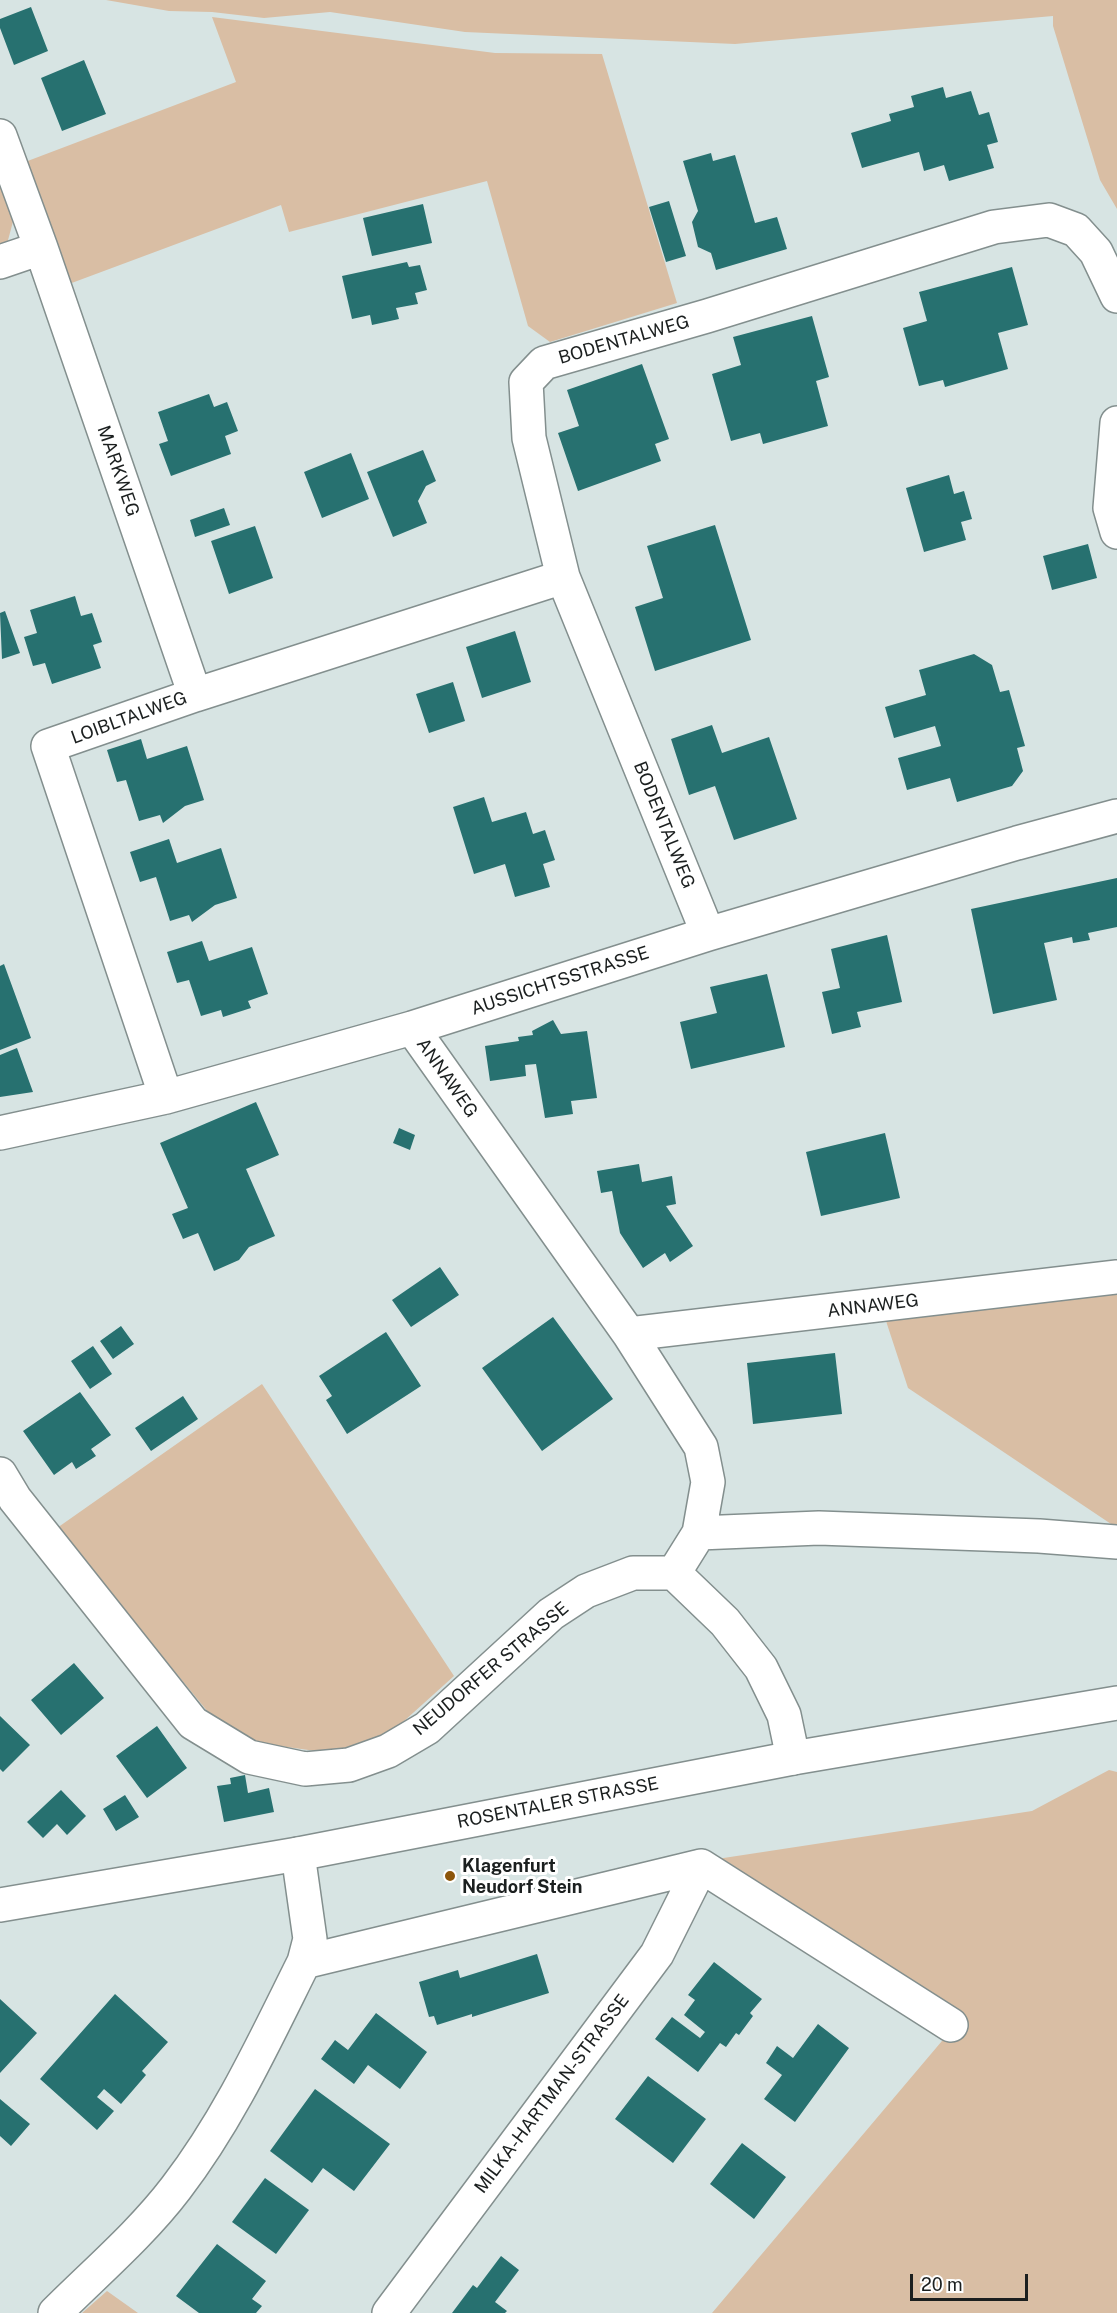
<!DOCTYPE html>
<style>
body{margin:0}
#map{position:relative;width:1117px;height:2313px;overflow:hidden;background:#d7e4e3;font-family:"Public Sans",sans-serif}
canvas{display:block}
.scale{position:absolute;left:910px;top:2274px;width:118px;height:27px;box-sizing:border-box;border:3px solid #1b1f1f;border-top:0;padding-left:8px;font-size:18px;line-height:21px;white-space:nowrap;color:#1b1f1f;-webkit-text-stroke:4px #fff;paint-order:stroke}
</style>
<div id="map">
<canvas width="1117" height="2313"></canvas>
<div class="scale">20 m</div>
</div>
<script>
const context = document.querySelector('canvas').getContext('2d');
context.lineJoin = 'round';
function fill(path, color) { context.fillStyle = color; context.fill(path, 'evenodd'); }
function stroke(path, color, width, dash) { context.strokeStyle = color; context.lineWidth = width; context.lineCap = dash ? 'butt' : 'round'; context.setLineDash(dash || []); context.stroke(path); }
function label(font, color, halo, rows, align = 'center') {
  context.font = font + ' "Public Sans",sans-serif'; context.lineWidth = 6; context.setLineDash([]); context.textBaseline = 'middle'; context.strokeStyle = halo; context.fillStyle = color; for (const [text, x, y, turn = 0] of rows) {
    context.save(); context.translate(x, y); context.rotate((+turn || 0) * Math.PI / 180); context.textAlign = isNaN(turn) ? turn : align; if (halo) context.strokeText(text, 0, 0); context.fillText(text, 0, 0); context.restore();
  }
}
fill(new Path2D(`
 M106,0h1011v209l-17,-29 -47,-154v-10l-318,28 -270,-12 -135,-20 -66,6 -52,-6 -43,-1z
 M212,17l283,36 107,1 75,249 -127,39 -22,-16 -41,-145 -198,51 -8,-27 -212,79 -44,-122 211,-80z
 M0,172l15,42 -8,30 -7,3z
 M1117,1293v235l-209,-140 -22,-67z
 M262,1384l192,292 -61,55 -63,22 -72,-10 -50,-31 -151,-184z
 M1109,1770l8,2v541h-405l235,-278 -230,-176 315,-48z
 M107,2291l31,22h-56z`), '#d9bea4');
fill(new Path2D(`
 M31,7l17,44 -34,14 -14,-37v-9z
 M84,60l22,54 -44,17 -21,-53z
 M943,87l3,11 25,-7 8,24 10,-3 9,30 -11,3 7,23 -45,13 -5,-16 -20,6 -5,-19 -57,16 -11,-35 40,-12 -2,-7 25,-7 -3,-11z
 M711,153l2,8 22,-6 20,68 22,-6 10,32 -71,21 -5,-17 -13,-6 -6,-25 6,-11 -15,-50z
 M669,201l17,55 -20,6 -17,-55z
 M423,204l9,39 -60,13 -9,-38z
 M407,262l2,5 11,-2 7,25 -12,3 3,11 -22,4 3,11 -27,6 -2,-10 -18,4 -10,-43z
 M1012,267l16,58 -30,8 10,36 -63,18 -2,-7 -24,6 -16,-58 24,-7 -8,-29z
 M812,316l17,61 -13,4 12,45 -65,18 -3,-11 -29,8 -19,-67 29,-9 -8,-28z
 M642,364l27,75 -14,5 6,17 -83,30 -20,-58 21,-7 -12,-36z
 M209,394l5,13 13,-5 11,29 -13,5 6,18 -60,22 -12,-32 9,-3 -10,-29z
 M423,450l13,31 -10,5 -8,15 9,22 -34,14 -26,-65z
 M351,453l18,46 -47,19 -18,-46z
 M949,475l5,19 10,-3 8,28 -11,3 5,18 -42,12 -18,-64z
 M224,508l6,17 -35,12 -5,-17z
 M715,525l36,115 -96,31 -20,-64 28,-9 -16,-52z
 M255,526l18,52 -44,16 -18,-53z
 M1088,544l9,34 -45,12 -9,-34z
 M75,596l6,20 11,-3 10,29 -9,3 8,23 -49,16 -7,-21 -12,3 -9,-29 13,-4 -7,-23z
 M5,611l15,42 -18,6 -2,-46z
 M515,631l16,51 -49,16 -16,-51z
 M974,654l18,11 8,27 9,-2 16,56 -8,2 6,23 -11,15 -55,16 -7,-24 -43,12 -9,-32 43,-12 -6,-20 -41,12 -9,-31 41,-12 -7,-25z
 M453,682l12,39 -36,12 -13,-39z
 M712,725l10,28 47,-16 28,82 -63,21 -19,-54 -26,9 -18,-56z
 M141,739l6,20 40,-13 17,54 -19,6 -22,17 -3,-8 -21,6 -13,-41 -9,2 -10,-32z
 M484,797l8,25 34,-10 7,22 12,-4 10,30 -12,4 7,23 -35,10 -10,-33 -31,10 -21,-67z
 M169,839l8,24 44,-15 16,50 -22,7 -23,17 -3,-7 -19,6 -14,-44 -16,5 -10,-30z
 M1117,878v49l-29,6 2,7 -17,3 -1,-6 -28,6 13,57 -64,14 -22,-105z
 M887,935l15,67 -45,10 4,15 -29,7 -10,-42 18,-4 -9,-39z
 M202,941l7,20 43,-14 16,47 -20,7 3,7 -28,9 -2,-7 -20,6 -12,-36 -12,3 -10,-31z
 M4,964l27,74 -31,12v-84z
 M767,974l18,73 -94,22 -11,-47 37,-9 -7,-26z
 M553,1020l8,14 26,-3 10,67 -26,3 2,13 -28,4 -9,-54 -11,1 1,11 -36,5 -5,-35 34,-5 -1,-4 15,-2 -1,-4z
 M17,1048l16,44 -33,5v-42z
 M256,1102l23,53 -33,14 29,67 -26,11 -10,13 -25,11 -16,-38 -15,6 -11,-25 16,-6 -28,-65z
 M399,1128l16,7 -5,15 -17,-7z
 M885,1133l15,65 -79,18 -15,-64z
 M639,1164l3,18 30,-6 4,28 -10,2 27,40 -23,16 -5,-9 -22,15 -23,-35 -8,-42 -11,2 -4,-22z
 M440,1267l19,28 -48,32 -19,-27z
 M553,1317l60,82 -71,52 -60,-83z
 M121,1326l13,18 -21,15 -13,-18z
 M386,1332l35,54 -74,48 -21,-34 6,-4 -13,-20z
 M93,1346l19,28 -22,15 -19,-28z
 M835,1353l7,61 -89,10 -6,-61z
 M80,1392l31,43 -20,14 5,7 -20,13 -4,-7 -18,13 -31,-44z
 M183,1396l15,23 -47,32 -16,-23z
 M74,1663l30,35 -43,37 -30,-35z
 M0,1716l30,29 -27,27 -3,-3z
 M157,1726l30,42 -40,30 -31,-42z
 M245,1775l3,18 21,-5 5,24 -50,10 -7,-36 14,-2 -1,-6z
 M61,1790l25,26 -19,19 -10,-11 -14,14 -16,-16z
 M125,1795l14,22 -23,14 -13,-22z
 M537,1954l12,39 -77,24v-3l-35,11 -3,-9 -5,1 -10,-35 39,-12 2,8z
 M714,1962l48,37 -12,14 3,3 -14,19 -3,-2 -10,14 -6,-4 -22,29 -43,-33 17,-22 28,21 5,-6 -21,-17 11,-15 -7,-5z
 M115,1994l53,48 -26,29 4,4 -25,29 -17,-15 -7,8 17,14 -17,19 -57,-51z
 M0,1999l37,34 -37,40z
 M376,2013l51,39 -27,37 -32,-24 -14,19 -33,-25 14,-19 13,10z
 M818,2024l31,24 -54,74 -31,-23 18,-24 -16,-12 11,-17 16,12z
 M648,2076l58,43 -33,44 -58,-44z
 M315,2089l75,55 -36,47 -31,-23 -11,15 -42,-32z
 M0,2099l30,25 -19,22 -11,-10z
 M742,2143l44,34 -32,42 -44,-35z
 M265,2178l44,32 -33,44 -44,-32z
 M217,2244l49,37 -14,18 10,7 -6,7h-57l-23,-17z
 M501,2256l18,14 -24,32 12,9 -2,2h-53l21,-28 4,3z`), '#277170');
const minor = new Path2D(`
 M0,136l41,112 154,447
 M0,262l41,-14
 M1117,423l-7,85 7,24
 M708,934l-145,-357 -34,-139 -3,-56 18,-19 163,-47 287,-89 55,-7 27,10 20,22 21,44
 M412,1028l217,306 72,113 7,35 -9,51 -25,40
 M166,1097l-118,-351 147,-51 368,-118
 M0,1133l166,-36 246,-69 296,-94 309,-91 100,-27
 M629,1334l488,-57
 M0,1474l15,25 178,224 56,34 56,12 44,-4 39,-14 39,-23 124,-114 35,-23 47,-18h41l51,49 36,46 23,47 9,43
 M699,1533l120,-5 220,8 78,6
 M701,1866l250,159
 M304,1962l397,-96
 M55,2313c40,-40 86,-79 121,-125 53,-69 89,-148 128,-226l6,-23 -12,-85
 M389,2313l268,-359 44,-88`);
const major = new Path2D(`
 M0,1905l298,-51 495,-96 324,-55`);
stroke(minor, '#838f8e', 36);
stroke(major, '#838f8e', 36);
stroke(minor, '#fff', 33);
stroke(major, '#fff', 33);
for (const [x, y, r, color] of [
 [450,1876,6,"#8d560b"]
]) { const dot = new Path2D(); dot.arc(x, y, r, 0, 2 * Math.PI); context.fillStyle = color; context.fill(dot); stroke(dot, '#fff', 2); }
label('18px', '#1b1f1f', '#fff', [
 ["BODENTALWEG",624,340,-16],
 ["MARKWEG",118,471,71],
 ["LOIBLTALWEG",129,718,-20],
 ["BODENTALWEG",664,825,68],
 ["AUSSICHTSSTRASSE",560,981,-18],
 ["ANNAWEG",447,1078,55],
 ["ANNAWEG",873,1306,-7],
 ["NEUDORFER STRASSE",491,1669,-40],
 ["ROSENTALER STRASSE",558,1803,-11],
 ["MILKA-HARTMAN-STRASSE",552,2094,-53]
]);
label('bold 18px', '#1b1f1f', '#fff', [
 ["Klagenfurt",462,1866],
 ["Neudorf Stein",462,1887]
], 'left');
</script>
